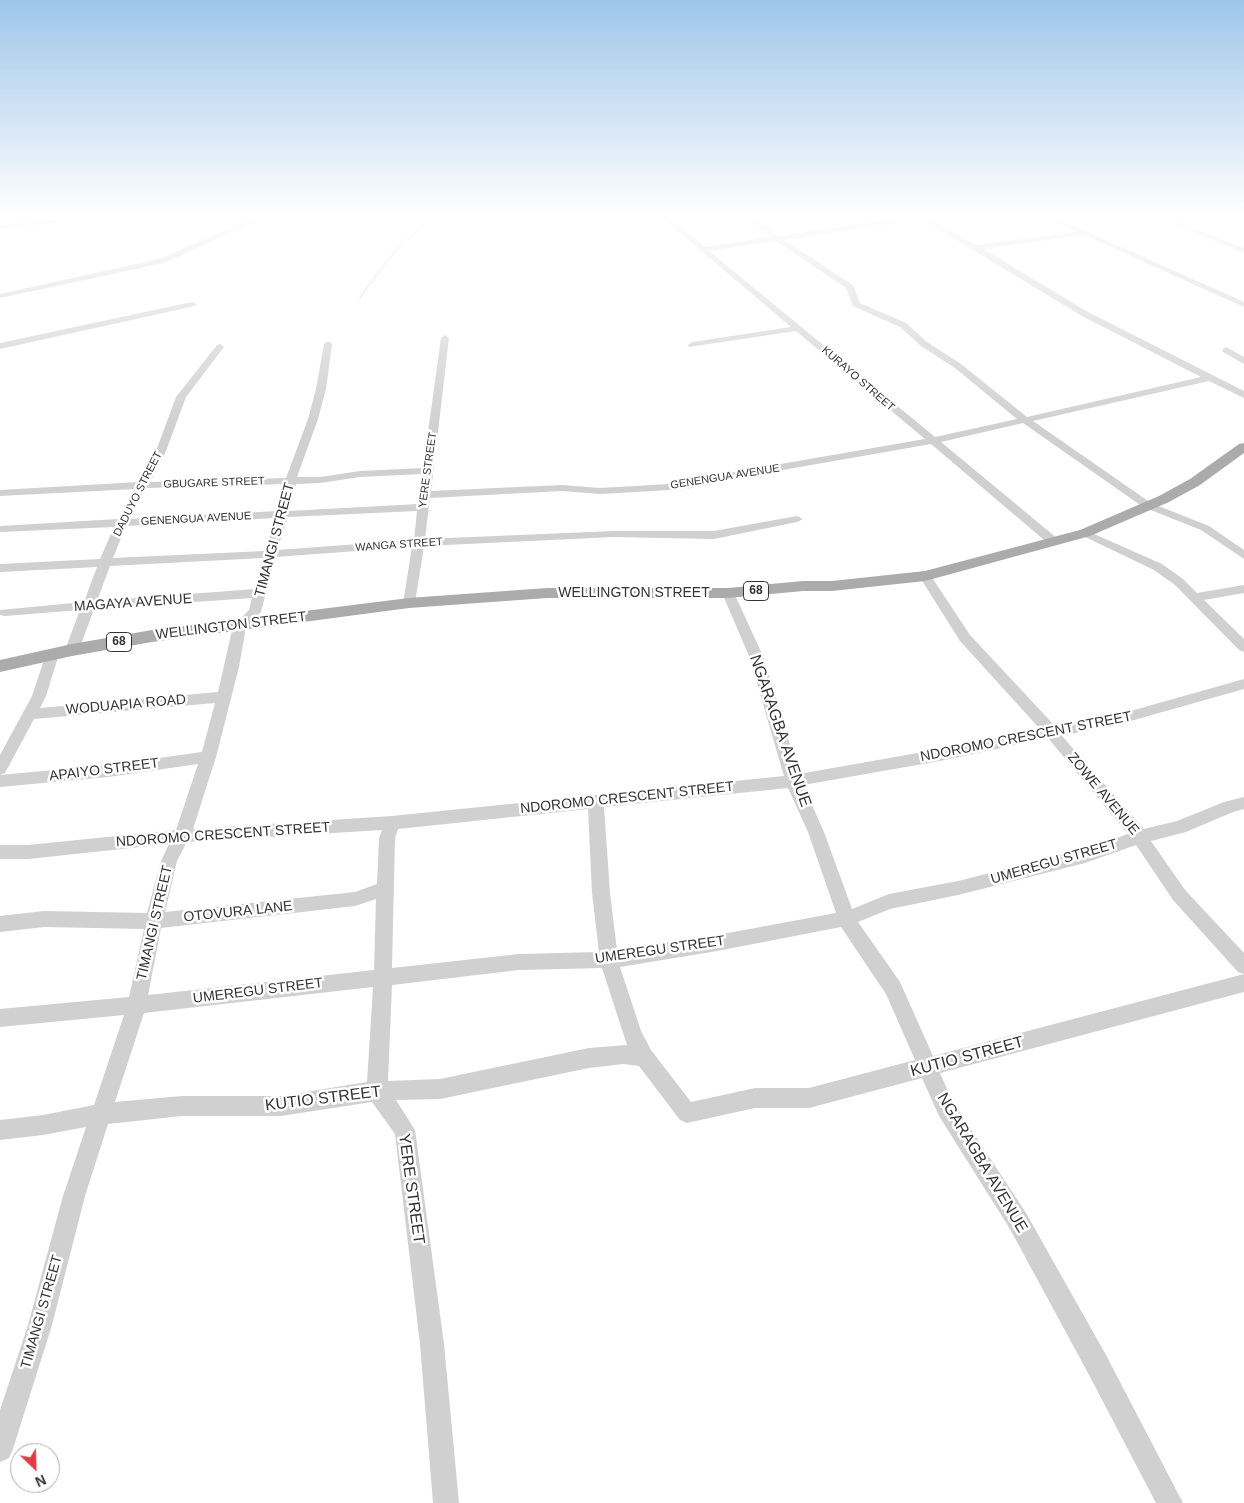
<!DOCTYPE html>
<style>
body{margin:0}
#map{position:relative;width:1244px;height:1503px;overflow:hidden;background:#fff;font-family:Helvetica,sans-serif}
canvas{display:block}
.north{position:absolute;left:10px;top:1443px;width:50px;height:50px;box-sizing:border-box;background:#fff;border:1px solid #adadad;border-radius:50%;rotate:156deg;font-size:14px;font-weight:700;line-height:20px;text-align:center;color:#333}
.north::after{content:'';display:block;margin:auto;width:18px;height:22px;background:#e63946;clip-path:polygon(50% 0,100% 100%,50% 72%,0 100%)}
</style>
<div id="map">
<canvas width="1244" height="1503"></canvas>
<div class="north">N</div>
</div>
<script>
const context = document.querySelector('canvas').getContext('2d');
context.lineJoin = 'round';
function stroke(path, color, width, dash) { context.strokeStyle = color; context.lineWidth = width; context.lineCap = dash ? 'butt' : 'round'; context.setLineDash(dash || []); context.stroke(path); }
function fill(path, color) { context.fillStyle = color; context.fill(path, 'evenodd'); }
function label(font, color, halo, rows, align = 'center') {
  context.font = font + ' Helvetica,sans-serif'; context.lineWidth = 5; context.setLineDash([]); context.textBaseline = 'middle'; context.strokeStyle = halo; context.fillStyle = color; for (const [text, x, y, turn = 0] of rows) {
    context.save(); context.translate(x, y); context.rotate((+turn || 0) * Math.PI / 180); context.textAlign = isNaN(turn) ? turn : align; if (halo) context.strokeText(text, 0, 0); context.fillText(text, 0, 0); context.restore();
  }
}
stroke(new Path2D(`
 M360,298c23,-33 45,-65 82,-83`), '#cfe2ee', 2);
fill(new Path2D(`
 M90,215h21l-3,2 -108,12v-4z
 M261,215h9l-106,48 -164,35v-4l159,-35z
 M659,215h7l39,32 66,-10 -27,-22h7l28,21 137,-21 10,1 50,29 100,-13 -34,-17h8l194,87v5l-160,-72 -101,14 105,63 156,79v7l-35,-17 -176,40 118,82 58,23 35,24v9l-43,-29 -58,-23 -120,-84 -82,19 117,97 2,3 -2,3h-8l-119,-101 -228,40 -15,5 -88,5 -38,-3 -132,7 -5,41 189,-8h100l83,-15 6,3 -6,3 -83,17 -100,-2 -190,9 -9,57 -6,4 -6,-4 9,-56 -137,10 -14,55 -15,15 -7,40 -23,90 -23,72 199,-13 392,-40 -35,-120 -27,-63 6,-4 6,4 29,63 36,118 141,-25 100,-20 -80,-88 -41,-65 6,-4 4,1 41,62 85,91 72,-14 117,-33v10l-117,33 -65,14 82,93 33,-8 47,-19 20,-5v12l-11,3 -47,20 -35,9 34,49 59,63v39l-304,81 13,29 73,111 80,142 77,148h-27l-68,-130 -78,-144 -71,-113 -17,-38 -113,30h-54l-68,15 -7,-3 -41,-54 -16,-2 -34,4 -149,31 -44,1 19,30 29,214 15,159h-26l-13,-159 -25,-210 -23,-32 -91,14h-99l-74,8 -23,72 -33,129 -39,124 -4,9 -9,4v-52l28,-85 35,-129 23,-69 -43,8 -43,5v-20l43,-5 51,-10 30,-90 -124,12v-18l129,-12 15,-68 -100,-2 -44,5v-16l44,-5 103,2 14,-52 8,-17 -141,15h-28v-14h28l148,-15 22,-66 -90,13 -108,10v-12l108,-10 94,-13 13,-49 -181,16 -29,54 -5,2v-20l32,-59 15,-45h10l2,3 -13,42 -6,12 178,-16 15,-66 16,-16 3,-12 -158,11 -15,41 -2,3h-10l-2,-3 15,-40 -75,6 -5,-1v-5l84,-8 13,-35 -97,5v-8l100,-5 14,-32 -114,5v-6l118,-7 17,-30 -135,7v-6l139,-8 17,-31 20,-54 41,-52 3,-1 4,3 -38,50 -20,54 -16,31 136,-4 22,-59 8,-30 8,-45 4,-3 4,3 -6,45 -8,30 -21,58h23l40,-6 63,-3 18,-130 4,-3 4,3 -18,153 131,-6 38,3 86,-5 14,-5 225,-39 -129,-108 -107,16 -1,-2 4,-3 99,-15zM922,219l160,97 119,61 -174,40 -66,-53 -34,-22 -21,-19 -46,-20 -7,-18 -69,-45zM776,241l70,47 7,18 47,21 21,19 34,22 62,51 -82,18 -226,-186zM422,474l-4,30 -129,7 7,-27 24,-1 40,-6zM285,484l-7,27 -149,8 17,-31zM417,511l-3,29 -137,10 11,-33zM276,518l-11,33 -152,7 13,-32zM263,558l-8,31 -158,12 13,-35zM1048,738l80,96 -43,15 -127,32 -69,13 -37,15 -28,-77 -21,-47 137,-24zM788,788l20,44 28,81 -119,22 -100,15 -7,-57 -6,-86zM588,809l4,84 7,59 -80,2 -127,14 3,-130 3,-9zM382,830l-3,8 -2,46 -22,8 -190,20 12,-51 10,-19zM1136,845l37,55 65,72 6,2 -311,82 -33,-74 -42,-60 32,-13 68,-14 127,-32zM376,899l-2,71 -226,25 13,-67 194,-22zM841,927l45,67 29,66 -106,28h-54l-64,14 -40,-52 -10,-19 -21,-64 97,-16zM602,968l25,77 -38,3 -149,31 -52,2 4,-96 127,-15zM373,987l-6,95 -86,14h-99l-67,6 29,-89z
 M1153,215c7,0 14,4 20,4 10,-1 19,-4 29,-4l-24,7 66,26v5z
 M192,302l4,2 -1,2 -195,43v-6z
 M1226,347l18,10v7l-21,-12 -1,-2z
 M1085,530l77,34 21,15 14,14 47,-8v8l-40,7 40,39v13l-5,-2 -64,-65 -21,-15 -73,-35 -2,-2z`), '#d0d0d0');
fill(new Path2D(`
 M1244,443v10l-44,32 -31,17 -79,34 -165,45 -93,10h-29l-75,7h-181l-138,10 -257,34 -80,14 -72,16v-12l72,-16 80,-14 257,-32 138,-10h181l75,-7h29l93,-10 155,-41 79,-34 31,-17 49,-35z`), '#ababab');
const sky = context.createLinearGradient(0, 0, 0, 425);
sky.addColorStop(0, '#9ec6ea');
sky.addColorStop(0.51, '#fff');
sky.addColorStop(1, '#ffffff00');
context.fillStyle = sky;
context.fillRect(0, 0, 1244, 425);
label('11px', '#333', '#fff', [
 ["KURAYO STREET",858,379,41],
 ["YERE STREET",428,470,-82],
 ["GENENGUA AVENUE",725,477,-9],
 ["GBUGARE STREET",214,483,-2],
 ["DADUYO STREET",138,494,-63],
 ["GENENGUA AVENUE",196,519,-3],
 ["WANGA STREET",399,545,-4]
]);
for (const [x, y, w] of [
 [756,591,25],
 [119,642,25]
]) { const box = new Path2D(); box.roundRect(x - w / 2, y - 9.5, w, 19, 4); context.fillStyle = '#fff'; context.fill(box); stroke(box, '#333', 1); }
label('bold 12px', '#333', null, [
 ["68",756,591],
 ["68",119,642]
]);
label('14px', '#333', '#fff', [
 ["TIMANGI STREET",275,540,-75],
 ["WELLINGTON STREET",634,593],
 ["MAGAYA AVENUE",133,603,-4],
 ["WELLINGTON STREET",231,626,-7],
 ["WODUAPIA ROAD",126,705,-5],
 ["NDOROMO CRESCENT STREET",1026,737,-11],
 ["APAIYO STREET",104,770,-7],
 ["ZOWE AVENUE",1103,794,50],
 ["NDOROMO CRESCENT STREET",627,798,-6],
 ["NDOROMO CRESCENT STREET",223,835,-4],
 ["UMEREGU STREET",1054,862,-16],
 ["OTOVURA LANE",238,912,-6],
 ["TIMANGI STREET",155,923,-77],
 ["UMEREGU STREET",660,950,-8],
 ["UMEREGU STREET",258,991,-7],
 ["TIMANGI STREET",42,1312,-74]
]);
label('16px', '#333', '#fff', [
 ["NGARAGBA AVENUE",780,731,71],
 ["KUTIO STREET",967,1057,-15],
 ["KUTIO STREET",323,1099,-7],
 ["NGARAGBA AVENUE",982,1163,59],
 ["YERE STREET",411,1189,82]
]);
</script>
